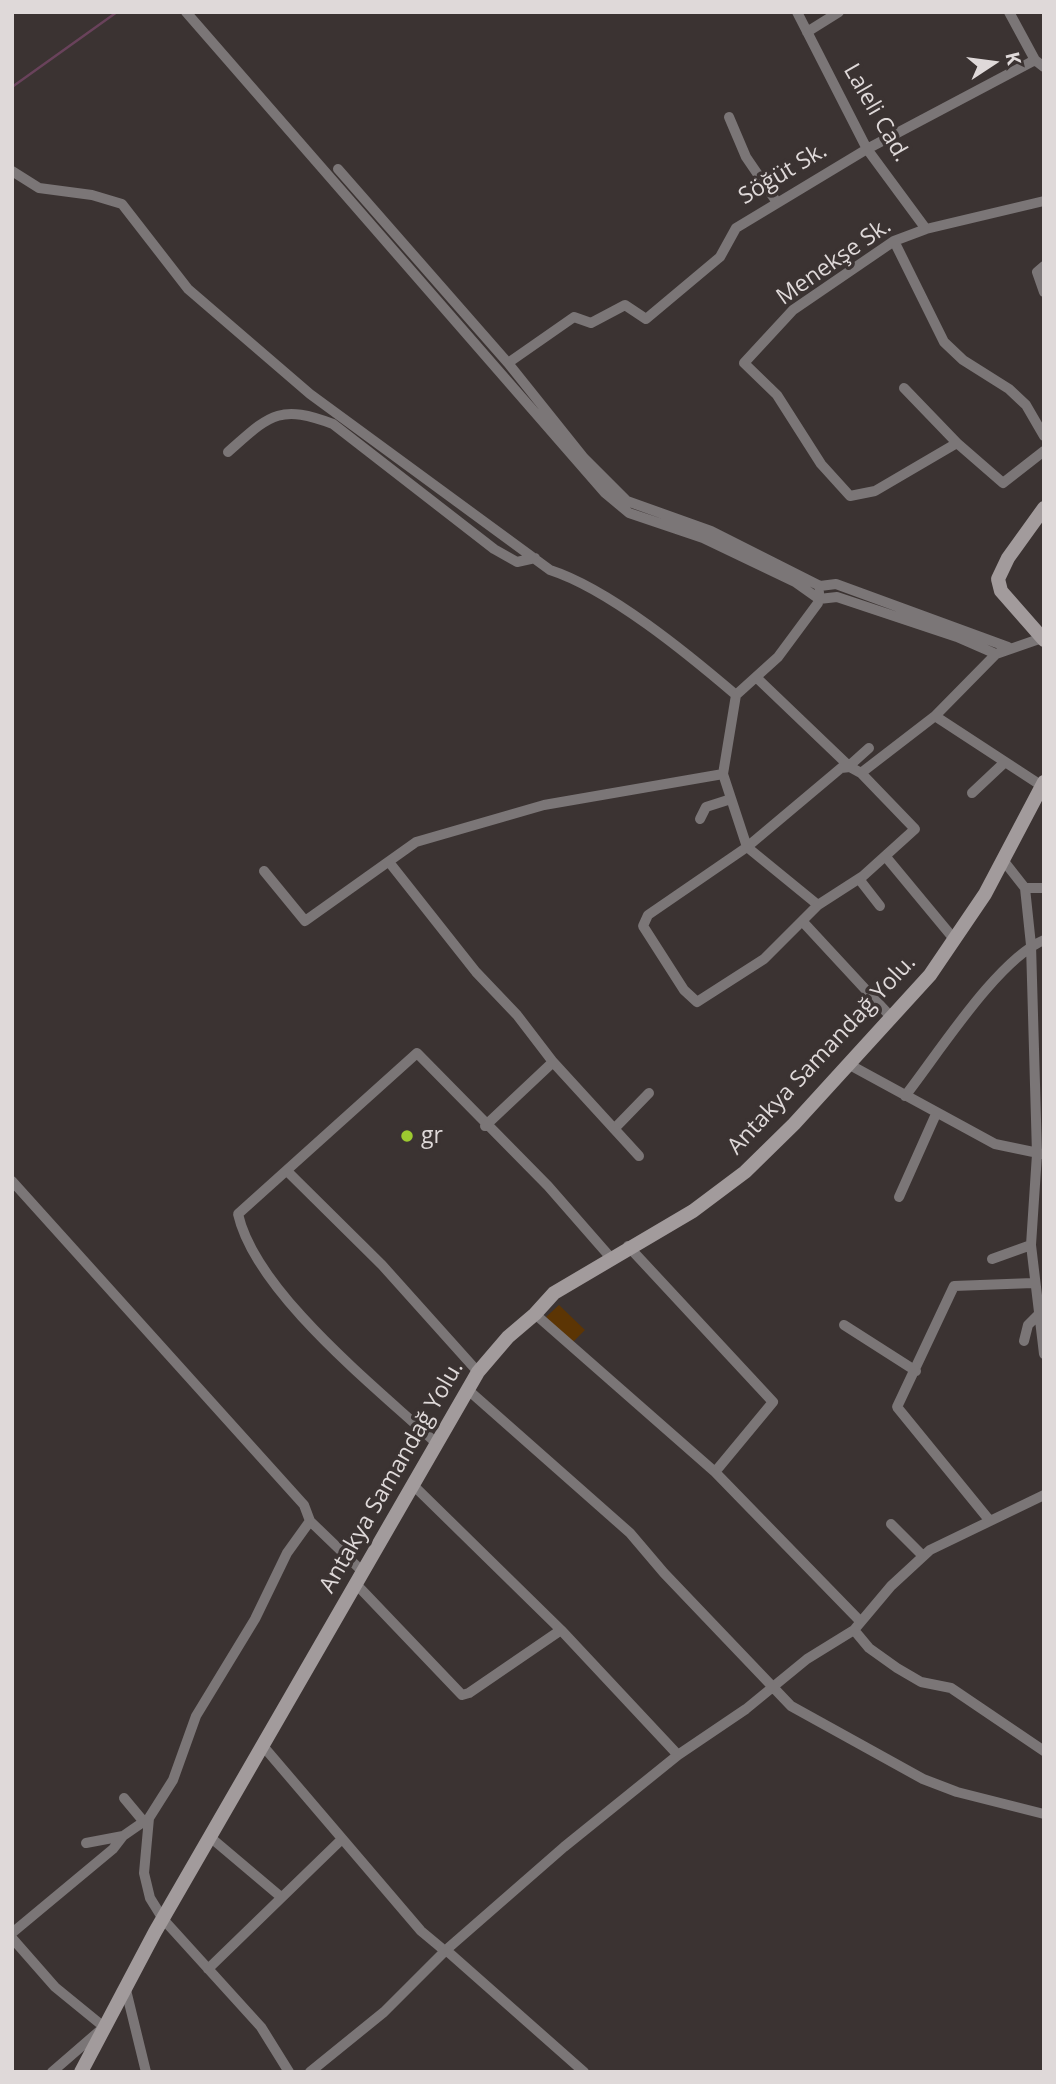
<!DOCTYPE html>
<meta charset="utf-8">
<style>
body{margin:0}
#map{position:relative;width:1056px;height:2084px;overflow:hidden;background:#3b3332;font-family:"Open Sans",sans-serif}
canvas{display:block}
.frame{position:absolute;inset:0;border:14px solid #dfd9d9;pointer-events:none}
.north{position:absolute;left:958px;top:28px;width:70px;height:70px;-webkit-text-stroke:5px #3b3332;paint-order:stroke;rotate:77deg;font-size:19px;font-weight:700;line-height:28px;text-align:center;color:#dfd9d9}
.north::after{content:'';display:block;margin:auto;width:24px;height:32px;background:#dfd9d9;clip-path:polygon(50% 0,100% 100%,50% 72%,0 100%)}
</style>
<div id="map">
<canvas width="1056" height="2084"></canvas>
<div class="frame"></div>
<div class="north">K</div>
</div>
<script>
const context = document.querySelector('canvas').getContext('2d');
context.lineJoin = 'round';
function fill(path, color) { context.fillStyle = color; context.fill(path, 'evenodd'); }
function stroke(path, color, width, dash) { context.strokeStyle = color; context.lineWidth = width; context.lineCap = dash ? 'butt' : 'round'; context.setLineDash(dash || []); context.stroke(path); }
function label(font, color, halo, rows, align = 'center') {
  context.font = font + ' "Open Sans",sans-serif'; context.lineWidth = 7; context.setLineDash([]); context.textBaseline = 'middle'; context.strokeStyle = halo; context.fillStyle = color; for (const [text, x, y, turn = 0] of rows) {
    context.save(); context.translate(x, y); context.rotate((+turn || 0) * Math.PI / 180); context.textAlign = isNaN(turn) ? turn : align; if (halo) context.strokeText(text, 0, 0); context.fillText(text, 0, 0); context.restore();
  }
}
fill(new Path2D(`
 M559,1305l26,25 -13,13 -26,-26z`), '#5c3504');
stroke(new Path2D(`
 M12,87l105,-75`), '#69425b', 2.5);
stroke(new Path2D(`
 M186,12l419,481 24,20 74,25 92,44 24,17 18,-2 120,40 39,17
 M797,12l70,137 59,80
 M1009,12l26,48 9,7
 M807,32l32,-20
 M729,117l17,40 30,44
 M338,169l170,194 76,95 43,43 84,30 109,55 16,-2 172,63
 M12,171l27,17 53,7 30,9 66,85 122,105 240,176c59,19 138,84 186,125
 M1044,201l-118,28 -32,12 -101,69 -49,53 33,32 44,69 29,32 25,-5 82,-48 46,40 41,-32
 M894,241l50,101 19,18 46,29 17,16 18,31
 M1044,266l-7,6 7,20
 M508,363l66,-46 17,6 34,-18 21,14 74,-62 16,-29 131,-79 168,-89
 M904,388l53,55
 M228,452c41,-36 50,-49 105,-28l161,125 23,13 18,-4
 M758,679l92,88
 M935,716l107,70
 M849,766l20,-18
 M861,773l-11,-6 -9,1 -94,79 -99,68 -5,11 41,64 13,12 67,-43 54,-54 45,-29 52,-47 -54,-56 74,-57 61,-62 46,-16
 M972,793l33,-31
 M700,819l6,-12 25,-8
 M886,857l68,82
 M1003,860l22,28 6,57 6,209 -6,91 13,109
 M389,862l87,110 41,43 36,47 86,94
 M264,871l41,50 111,-79 128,-37 179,-31
 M859,879l21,27
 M1025,888h19
 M818,905l-71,-58 -24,-73 13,-79 42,-38 40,-54 1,-11
 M803,922l88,95
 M850,1065l145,79 48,10
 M905,1096c33,-42 92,-136 139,-156
 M485,1126l68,-64
 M614,1129l35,-36
 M288,1172l94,93 96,107
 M12,1181l292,324 6,16 53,51
 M899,1197l37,-83
 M628,1246l145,156 -58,70
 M992,1259l39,-14
 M535,1314l180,158 144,148
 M844,1325l72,46
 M1024,1341l4,-16 10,-10
 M467,1389l163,144 34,40 127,133 132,73 34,13 87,22
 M436,1443c-60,-56 -180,-150 -198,-229l179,-161 131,133 63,72
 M412,1484l149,146 117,125
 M990,1521l-93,-114 57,-121 79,-3
 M891,1524l32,32
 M356,1584l106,111 7,-2 92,-63
 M854,1630l15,18 28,20 24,14 30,6 93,63
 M263,1746l158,185 24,20
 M124,1798l20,24
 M149,1818l-5,55 6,25 13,21 98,108 28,45
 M210,1837l71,60
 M86,1843l37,-7 26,-18 24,-38 23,-64 59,-97 32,-66 23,-32
 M12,1933l101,-84 10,-13
 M12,1938l43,49 49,40 -52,45
 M446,1950l138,122
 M208,1969l134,-130
 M125,1986l21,86
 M310,2072l74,-60 62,-62 118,-103 114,-92 68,-46 61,-50 47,-29 37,-44 39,-36 114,-55`), '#7b7677', 10);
stroke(new Path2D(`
 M1044,508l-36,50 -10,21 3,12 43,49
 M81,2072l74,-140 323,-560 30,-35 27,-23 19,-21 139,-82 52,-39 49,-48 136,-149 55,-81 59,-112`), '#a29b9c', 14);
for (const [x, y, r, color] of [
 [407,1136,7,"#9dca30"]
]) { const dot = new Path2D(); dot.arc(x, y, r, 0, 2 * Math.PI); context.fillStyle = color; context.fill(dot); stroke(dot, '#3b3332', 2.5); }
label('23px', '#dfd9d9', '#3b3332', [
 ["Laleli Cad.",876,113,60],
 ["Söğüt Sk.",783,174,-31],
 ["Menekşe Sk.",834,262,-35],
 ["Antakya Samandağ Yolu.",822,1055,-47],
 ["Antakya Samandağ Yolu.",392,1477,-60]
]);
label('23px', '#dfd9d9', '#3b3332', [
 ["gr",421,1136]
], 'left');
</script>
